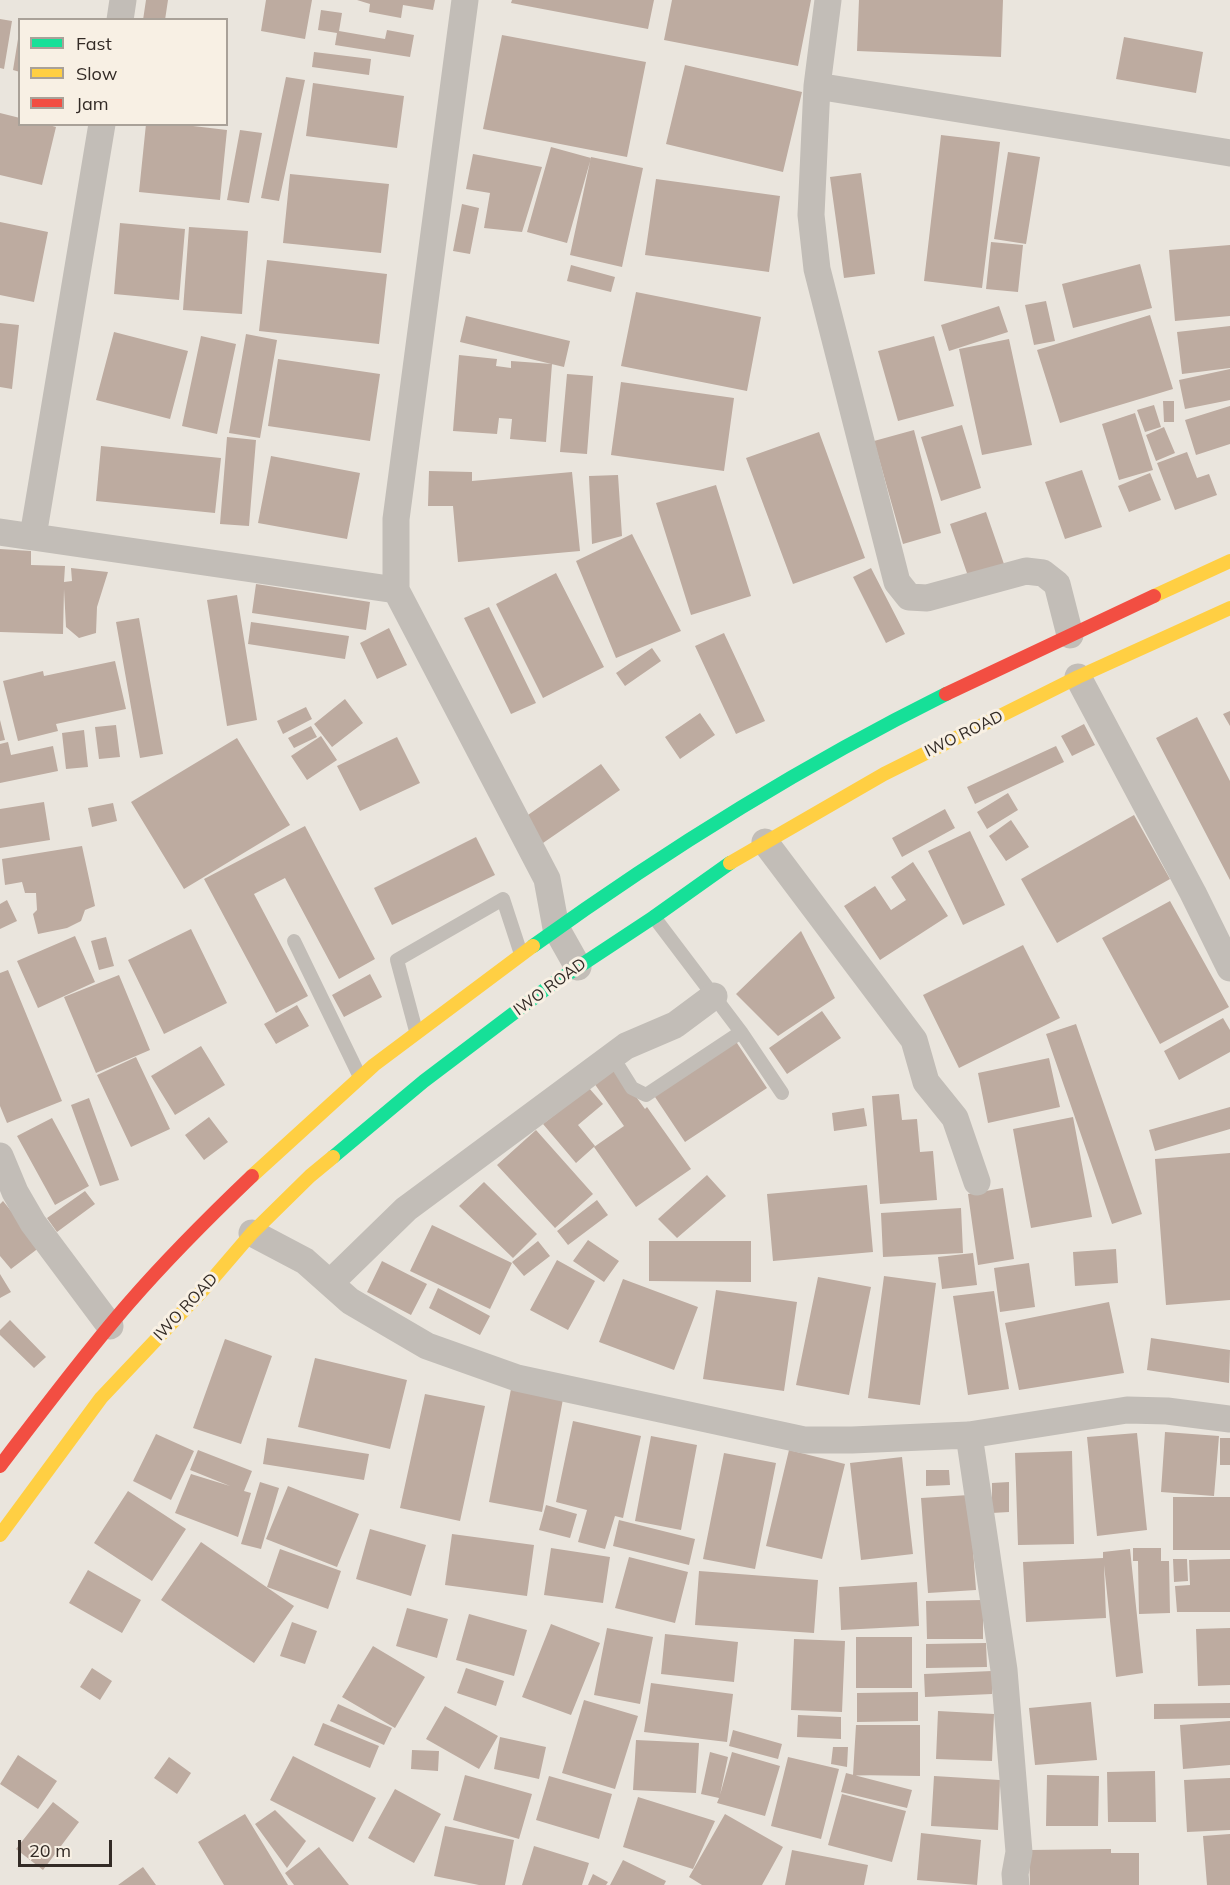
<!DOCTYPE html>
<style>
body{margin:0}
#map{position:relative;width:1230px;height:1885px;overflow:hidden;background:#eae5dd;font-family:Mulish,sans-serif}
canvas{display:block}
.legend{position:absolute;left:18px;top:18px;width:210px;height:108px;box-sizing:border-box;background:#f8f0e4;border:2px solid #a9a198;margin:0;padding:8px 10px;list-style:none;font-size:18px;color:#332b26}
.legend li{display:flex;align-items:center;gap:12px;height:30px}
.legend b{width:30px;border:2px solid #a9a198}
.scale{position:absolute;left:18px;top:1840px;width:94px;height:27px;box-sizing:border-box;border:3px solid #332b26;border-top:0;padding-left:8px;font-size:18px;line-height:21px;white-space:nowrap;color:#332b26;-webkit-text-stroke:4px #f8f0e4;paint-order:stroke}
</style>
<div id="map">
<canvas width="1230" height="1885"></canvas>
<ul class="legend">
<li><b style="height:8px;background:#16e098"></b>Fast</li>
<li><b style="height:8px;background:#ffcf43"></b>Slow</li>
<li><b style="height:8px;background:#f24e42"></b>Jam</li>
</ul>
<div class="scale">20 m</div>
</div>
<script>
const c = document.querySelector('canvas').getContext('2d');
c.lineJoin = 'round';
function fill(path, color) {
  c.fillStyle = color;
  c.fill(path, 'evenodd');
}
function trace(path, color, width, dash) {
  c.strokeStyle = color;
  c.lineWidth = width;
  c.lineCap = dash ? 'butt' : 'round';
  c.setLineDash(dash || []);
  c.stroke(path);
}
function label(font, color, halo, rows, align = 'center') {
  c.font = font + ' Mulish,sans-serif';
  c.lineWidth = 6;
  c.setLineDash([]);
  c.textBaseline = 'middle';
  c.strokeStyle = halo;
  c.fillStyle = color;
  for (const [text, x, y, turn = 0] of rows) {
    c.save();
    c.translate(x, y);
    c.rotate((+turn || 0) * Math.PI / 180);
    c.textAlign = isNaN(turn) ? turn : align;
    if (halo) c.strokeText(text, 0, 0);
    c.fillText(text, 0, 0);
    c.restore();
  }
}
fill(new Path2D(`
 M146,0H168L165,20H143Z
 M266,0H312L305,39L261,31Z
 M357,0H435L433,10L403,5L401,18L369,12L370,4Z
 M512,0H654L648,29L511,3Z
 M672,0H811L798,66L664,40Z
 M859,0H1003L1001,57L857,51Z
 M321,10L342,13L339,31L385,39L387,30L414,35L410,57L335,45L337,33L318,30Z
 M0,19L12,21L4,69L0,68Z
 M502,35L646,62L627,157L483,129Z
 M1124,37L1203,52L1196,93L1116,79Z
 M18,39H20V72L13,70Z
 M314,52L371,59L369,75L312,67Z
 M685,65L802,92L783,172L666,144Z
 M286,77L305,80L279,201L261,198Z
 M313,83L404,96L397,148L306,136Z
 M0,113L20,118V124H45L56,127L42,185L0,175Z
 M146,124H176L227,130L220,200L139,192Z
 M240,130L262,133L249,203L227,200Z
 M941,135L1000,142L982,288L924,281Z
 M551,147L591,158L567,243L527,232Z
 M1008,152L1040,157L1026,244L994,239Z
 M473,154L542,167L522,232L484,228L490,193L466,189Z
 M591,157L643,168L622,267L570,255Z
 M861,173L875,274L844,278L830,177Z
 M290,174L389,184L381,253L283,243Z
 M656,179L780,196L769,272L645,255Z
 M462,204L479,208L470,254L453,251Z
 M0,222L48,232L34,302L0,295Z
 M120,223L185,229L179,300L114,294Z
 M189,227L248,231L242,314L183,310Z
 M991,242L1023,245L1018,292L986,289Z
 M1230,245V316L1175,321L1169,250Z
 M267,260L387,274L379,344L259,331Z
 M1140,264L1152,308L1073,328L1062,284Z
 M571,265L615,277L611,292L567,281Z
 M636,292L761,317L747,391L621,366Z
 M1046,301L1055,341L1034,345L1025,305Z
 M999,306L1008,332L949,351L941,325Z
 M1150,315L1173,389L1060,423L1037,350Z
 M466,316L570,341L564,367L460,342Z
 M0,323L19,325L12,389L0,387Z
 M1230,326V368L1182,374L1177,332Z
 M114,332L188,351L170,419L96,400Z
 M246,334L277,340L260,438L229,433Z
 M201,336L236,344L217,434L182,426Z
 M934,336L954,406L898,421L878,351Z
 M1009,339L1032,445L982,455L959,349Z
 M459,355L497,359L496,366L511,368V361L552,364L546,442L510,439L512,419L499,418L497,434L453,431Z
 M278,359L380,374L370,441L268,426Z
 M1230,369V400L1185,409L1179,380Z
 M567,374L593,376L587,454L560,452Z
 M621,382L734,398L724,471L611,455Z
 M1163,401H1174V422H1164Z
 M1154,405L1161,427L1145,432L1137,410Z
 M1230,406V444L1196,455L1185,420Z
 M1135,413L1153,470L1119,480L1102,424Z
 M962,425L981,488L941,501L921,437Z
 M1164,427L1175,453L1156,461L1146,435Z
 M914,430L941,533L903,544L874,441Z
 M819,432L865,558L793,584L746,458Z
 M227,437L256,440L249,526L220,524Z
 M101,446L221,458L215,513L96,501Z
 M1187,452L1197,478L1209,474L1217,495L1175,510L1157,463Z
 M271,456L360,473L347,539L258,523Z
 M1082,470L1102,527L1065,539L1045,482Z
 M429,471L472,472V481L572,472L580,551L458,562L453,506H428Z
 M1150,473L1161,500L1129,512L1118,486Z
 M618,475L622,536L592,544L589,476Z
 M716,485L751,596L691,615L656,503Z
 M986,512L1005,567L969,579L950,524Z
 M632,534L681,631L616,658L576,561Z
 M0,549L31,551V565L65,566L64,582L72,581L71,568L108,572L97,607L96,633L79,638L66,627L64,589L63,634L0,632Z
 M871,568L905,634L886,643L853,577Z
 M556,573L604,667L543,698L496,604Z
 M256,584L370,602L366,630L252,613Z
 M237,595L257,720L227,726L207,600Z
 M489,607L536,703L511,714L464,618Z
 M139,618L163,754L140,758L116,622Z
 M251,622L349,636L345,659L248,644Z
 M389,628L407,665L377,679L360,643Z
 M724,633L765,721L736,734L695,646Z
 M652,648L661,661L625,686L616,673Z
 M115,661L126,709L56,724L58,731L18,741L3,681L43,671L44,676Z
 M345,699L363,723L332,747L314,724Z
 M306,707L312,719L283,734L277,721Z
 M1230,711V726L1223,714Z
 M700,713L715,735L680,759L665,737Z
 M1197,717L1230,781V880L1156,738Z
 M0,720L5,740L0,741Z
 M1084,724L1095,745L1072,756L1061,736Z
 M116,725L120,757L99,759L95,727Z
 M311,726L317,737L294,748L288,738Z
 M84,730L88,767L66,769L62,733Z
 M321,736L337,760L307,780L291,756Z
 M397,737L420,783L360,811L337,766Z
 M237,738L290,825L184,889L131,802Z
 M8,742L11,755L53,746L58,771L0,783V744Z
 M1056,746L1064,762L975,804L967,787Z
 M601,764L620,790L543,843L525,817Z
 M1008,793L1018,810L987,829L977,812Z
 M44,802L50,840L0,848V809Z
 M113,803L117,821L92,827L88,808Z
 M945,809L955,828L902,857L892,838Z
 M1134,815L1170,879L1057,943L1021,879Z
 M1011,820L1029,847L1006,861L989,836Z
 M305,826L375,959L339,979L285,878L254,894L308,996L276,1013L204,879Z
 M970,831L1005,905L963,925L928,851Z
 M476,837L495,875L392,925L374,888Z
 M82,846L95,906L85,910L81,921L67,928L38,934L33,914L37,910L36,893H25L22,882L5,885L2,859Z
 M913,862L948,916L880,960L844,906L875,886L891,910L906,900L891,877Z
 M7,900L17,921L0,929V904Z
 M1170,901L1229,1007L1160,1044L1102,938Z
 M191,929L227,1003L164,1034L128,960Z
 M801,931L835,998L778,1036L736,994Z
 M75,936L95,982L38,1008L17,961Z
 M106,937L114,966L99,970L91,941Z
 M1023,945L1060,1018L959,1068L923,995Z
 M8,970L62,1101L7,1123L0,1106V973Z
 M370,974L382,997L344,1017L332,995Z
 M119,975L150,1050L96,1073L64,997Z
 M297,1005L309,1026L276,1044L264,1024Z
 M822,1011L841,1038L787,1074L769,1048Z
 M1223,1018L1230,1030V1052L1179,1080L1164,1051Z
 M1076,1024L1142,1214L1112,1224L1046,1034Z
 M735,1040L767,1088L685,1142L653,1094Z
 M201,1046L225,1085L175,1115L151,1076Z
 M136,1057L170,1129L131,1147L97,1075Z
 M1049,1058L1060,1107L988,1123L978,1073Z
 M615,1068L645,1109L647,1107L691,1169L636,1207L594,1147L624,1126L594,1083Z
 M589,1088L603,1104L578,1125L595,1146L576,1163L543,1124Z
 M899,1094L902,1120L917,1119L920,1152L933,1151L937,1200L880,1204L872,1096Z
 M89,1098L119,1180L100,1186L71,1105Z
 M1230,1107V1129L1155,1151L1149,1130Z
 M864,1108L867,1126L834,1131L832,1113Z
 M209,1117L228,1142L204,1160L185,1135Z
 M1073,1117L1092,1217L1031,1228L1013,1129Z
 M52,1118L89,1186L55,1205L17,1136Z
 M536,1130L593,1194L555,1228L497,1165Z
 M1230,1153V1300L1166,1305L1155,1159Z
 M707,1175L726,1196L677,1238L658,1219Z
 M484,1182L537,1234L513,1258L459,1206Z
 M867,1185L873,1252L773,1261L767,1194Z
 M1003,1188L1014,1259L978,1265L968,1194Z
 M85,1191L95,1204L57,1232L47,1218Z
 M597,1200L608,1215L568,1245L557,1231Z
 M3,1201L40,1247L11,1269L0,1256V1204Z
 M961,1208L963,1253L883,1257L881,1213Z
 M432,1225L512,1263L490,1309L410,1271Z
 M588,1240L619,1261L604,1282L573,1261Z
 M538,1241L550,1256L524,1276L512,1262Z
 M649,1241H751V1282L649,1281Z
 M1116,1249L1118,1283L1075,1286L1073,1252Z
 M973,1253L977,1285L942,1289L938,1257Z
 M557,1260L595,1281L568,1330L530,1310Z
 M382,1261L427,1284L411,1315L367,1292Z
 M1029,1263L1035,1307L1000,1312L994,1268Z
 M0,1274L11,1292L0,1298Z
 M884,1276L936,1283L920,1405L868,1398Z
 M818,1277L871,1287L849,1395L796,1385Z
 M623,1279L698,1307L674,1370L599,1342Z
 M438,1288L490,1316L480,1335L429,1308Z
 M716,1290L797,1302L784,1391L703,1379Z
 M994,1291L1009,1389L968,1395L953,1296Z
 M1109,1302L1124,1373L1019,1390L1005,1323Z
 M10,1320L46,1357L34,1368L0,1335V1330Z
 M1151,1338L1230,1350L1229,1383L1147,1370Z
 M225,1339L272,1356L241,1444L193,1428Z
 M315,1358L407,1380L390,1449L298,1427Z
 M511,1389L563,1399L542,1512L489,1502Z
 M425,1394L485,1406L460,1521L400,1508Z
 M573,1421L641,1436L623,1518L615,1516L605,1549L578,1542L587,1510L556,1502Z
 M1165,1432L1219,1436L1214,1496L1161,1492Z
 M1137,1433L1147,1530L1097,1536L1087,1437Z
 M156,1434L194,1451L171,1500L133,1481Z
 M651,1436L697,1445L681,1530L635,1521Z
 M267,1438L369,1454L364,1480L263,1464Z
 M1220,1438H1230V1465H1220Z
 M198,1450L252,1471L244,1491L251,1493L238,1537L175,1513L191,1474L230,1486L190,1470Z
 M789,1450L845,1464L822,1559L766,1546Z
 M1072,1451L1074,1544L1018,1545L1015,1453Z
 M724,1453L776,1463L755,1569L703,1559Z
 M902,1457L913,1554L861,1560L850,1463Z
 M926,1470H949L950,1485L926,1486Z
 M260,1482L279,1488L261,1549L241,1544Z
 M1009,1482V1512L992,1513V1483Z
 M288,1486L359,1514L337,1567L266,1539Z
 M128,1491L186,1529L152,1581L94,1543Z
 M969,1495L976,1590L928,1593L921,1498Z
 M1173,1497H1230V1550H1173Z
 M546,1505L577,1514L570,1538L539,1530Z
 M619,1520L695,1539L689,1565L613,1546Z
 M370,1529L426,1545L411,1596L356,1579Z
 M452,1534L534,1545L527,1596L445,1585Z
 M201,1542L294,1606L254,1663L161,1600Z
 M551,1548L610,1557L603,1603L544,1595Z
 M1133,1548H1161V1561H1169L1170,1613L1139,1614L1138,1561H1133Z
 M280,1549L341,1571L328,1609L267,1587Z
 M1130,1549L1143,1673L1116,1677L1104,1565L1106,1618L1026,1622L1023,1562L1103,1558V1552Z
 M629,1557L688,1572L675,1623L615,1608Z
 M1173,1559H1187L1188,1581L1174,1582Z
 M1230,1559V1612H1177L1175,1586L1190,1585L1189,1560Z
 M88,1570L141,1600L122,1633L69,1603Z
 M699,1571L818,1580L814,1633L695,1625Z
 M917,1582L919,1626L841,1630L839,1587Z
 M983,1600V1639H927L926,1601Z
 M407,1608L448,1619L437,1658L396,1646Z
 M469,1614L527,1630L514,1676L456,1660Z
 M292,1622L317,1631L305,1664L280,1656Z
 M551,1624L600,1643L571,1715L522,1697Z
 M607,1628L653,1637L640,1704L594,1695Z
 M1230,1628V1685L1198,1686L1196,1629Z
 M665,1634L738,1642L734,1682L661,1674Z
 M856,1637H912V1688H856Z
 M794,1639L845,1641L842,1712L791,1710Z
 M986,1643L987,1667L926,1668V1644Z
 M373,1646L425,1677L395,1728L342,1697Z
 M92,1668L112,1681L100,1700L80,1687Z
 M466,1668L504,1681L496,1706L457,1693Z
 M992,1671V1694L925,1697L924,1674Z
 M651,1683L733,1694L727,1742L644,1732Z
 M918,1692V1721L857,1722V1693Z
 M584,1700L638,1716L615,1789L562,1773Z
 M1091,1702L1097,1760L1035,1765L1029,1708Z
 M1230,1703V1718L1154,1719V1704Z
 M338,1704L392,1728L384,1745L330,1721Z
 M445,1706L498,1736L479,1769L426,1739Z
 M938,1711L994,1714L992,1761L936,1759Z
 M798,1715L841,1717V1739L797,1737Z
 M1230,1721V1765L1183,1769L1180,1725Z
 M323,1723L379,1746L370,1768L314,1745Z
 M856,1725H920V1776L853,1775Z
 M733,1730L782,1744L778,1759L729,1746Z
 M500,1737L546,1747L539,1779L494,1769Z
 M636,1740L699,1743L696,1793L633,1790Z
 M833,1747H848L847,1767L831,1764Z
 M412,1750L439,1751L438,1771L411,1769Z
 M710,1752L728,1757L720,1795L732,1752L780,1766L765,1816L717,1803L719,1798L701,1794Z
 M18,1755L57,1781L38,1809L0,1784Z
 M293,1756L376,1798L353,1842L270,1800Z
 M169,1757L191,1773L177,1794L154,1778Z
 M788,1757L839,1769L821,1839L771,1826Z
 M1155,1771L1156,1822H1108L1107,1772Z
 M846,1773L912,1790L907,1808L841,1792Z
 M465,1775L532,1794L519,1839L453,1820Z
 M1047,1775L1099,1776L1098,1826H1046Z
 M549,1776L612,1794L599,1839L536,1820Z
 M934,1776L1000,1780L998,1830L931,1826Z
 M1230,1778V1830L1187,1832L1184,1780Z
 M395,1789L441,1814L414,1863L368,1838Z
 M842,1794L906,1811L892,1862L828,1845Z
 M638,1797L715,1821L693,1869L623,1847Z
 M53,1802L79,1822L43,1870L16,1849Z
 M275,1810L306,1841L287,1868L255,1824Z
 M245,1814L282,1875L288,1885H224L198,1842Z
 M725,1814L783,1847L762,1885H702L689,1877Z
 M445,1826L514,1840L505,1885H479L434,1876Z
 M921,1833L981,1840L977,1885L917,1880Z
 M1230,1834V1885H1207L1203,1836Z
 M534,1846L589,1863L582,1885H522Z
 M319,1847L349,1885H294L285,1873Z
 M1111,1849V1853H1139V1885H1030L1029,1850Z
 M792,1850L868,1865L864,1885H785Z
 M623,1860L666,1881L664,1885H610Z
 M143,1867L156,1885H118Z
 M593,1874L608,1882L606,1885H588Z`), '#bdaba0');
trace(new Path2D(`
 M654,917L741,1032L782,1093
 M294,941L360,1077
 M416,1031L397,960L503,899L521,954
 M612,1056L632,1088L646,1095L741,1032`), '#c2bdb7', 14);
trace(new Path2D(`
 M465,0L396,519V590L547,879L556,928L578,967
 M828,0L817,86L811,215L817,269L897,582L909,597L927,598L1026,571L1043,573L1057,584L1070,635
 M120,20L123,0
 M817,86L1230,153
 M0,532L396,590
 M33,536L102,124
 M1078,677L1193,893L1230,968
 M765,842L914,1040L926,1082L955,1118L977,1182
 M0,1156L15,1192L33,1223L110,1326
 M252,1233L305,1261L350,1301L427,1346L517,1378L804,1440H852L969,1435L1127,1410L1167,1411L1230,1419
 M330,1283L406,1209L626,1046L675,1025L714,996
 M969,1435L1004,1670L1019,1852L1015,1874L1016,1885`), '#c2bdb7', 27);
trace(new Path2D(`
 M533,946C665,851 801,766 946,694
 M333,1157L424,1081L551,985L654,917L730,863`), '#16e098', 14);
trace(new Path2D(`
 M1154,596L1230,561
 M730,863L884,774L1078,677L1230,608
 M252,1176L374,1065L533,946
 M0,1535L101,1398L203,1290L252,1233L310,1176L333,1157`), '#ffcf43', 14);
trace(new Path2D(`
 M946,694L1154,596
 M0,1466C42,1411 83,1356 128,1304C167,1259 209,1217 252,1176`), '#f24e42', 14);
label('16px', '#332b26', '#f8f0e4', [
 ["IWO ROAD",964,734,-26],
 ["IWO ROAD",550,987,-36],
 ["IWO ROAD",186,1307,-47]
]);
</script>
